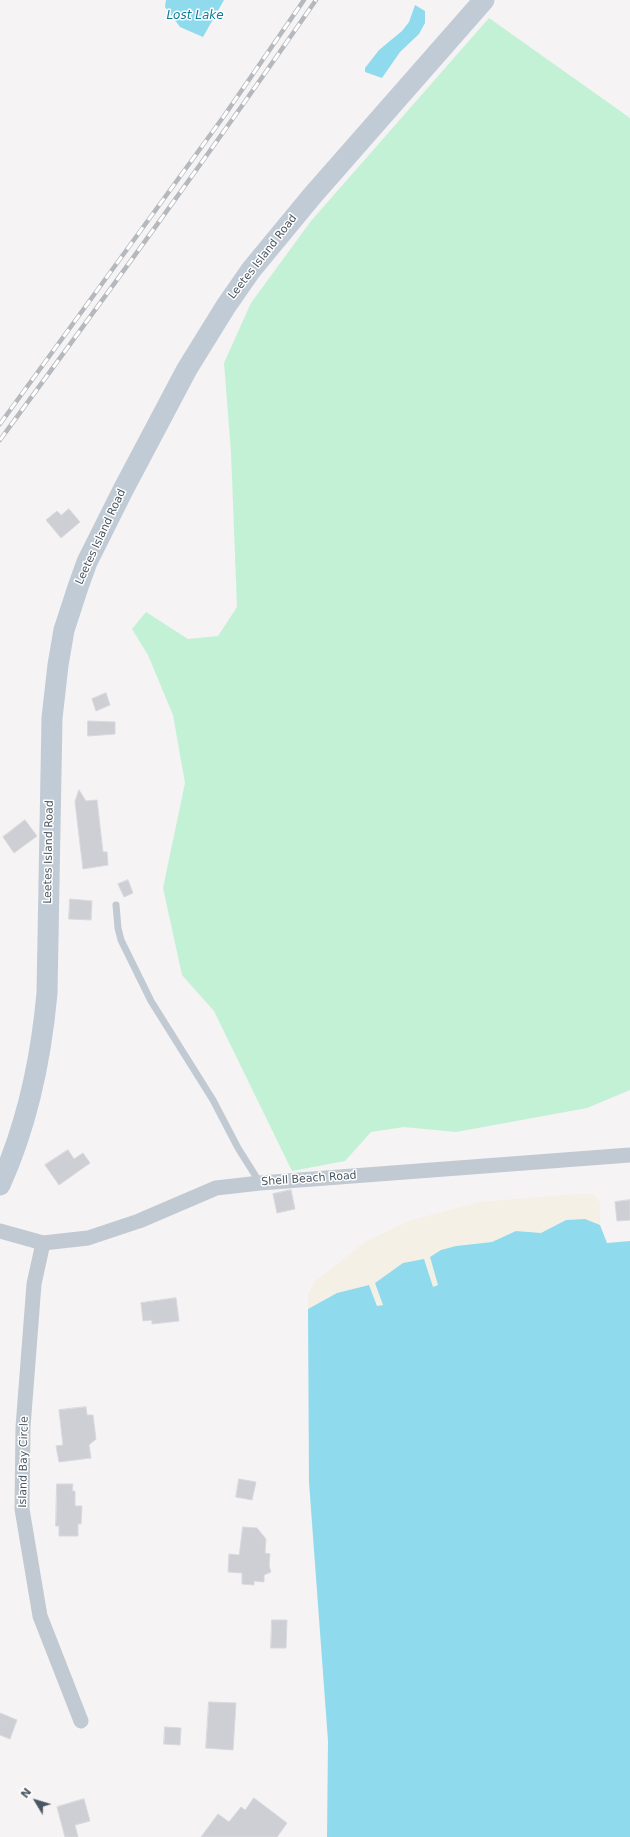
<!DOCTYPE html>
<style>
body{margin:0}
#map{position:relative;width:630px;height:1837px;overflow:hidden;background:#f5f3f3;font-family:"DejaVu Sans",sans-serif}
canvas{display:block}
.north{position:absolute;left:16px;top:1781px;width:40px;height:40px;-webkit-text-stroke:3px #fff;paint-order:stroke;rotate:308deg;font-size:11px;font-weight:700;line-height:16px;text-align:center;color:#4a5661}
.north::after{content:'';display:block;margin:auto;width:14px;height:18px;background:#4a5661;clip-path:polygon(50% 0,100% 100%,50% 72%,0 100%)}
</style>
<div id="map">
<canvas width="630" height="1837"></canvas>
<div class="north">N</div>
</div>
<script>
const c = document.querySelector('canvas').getContext('2d');
c.lineJoin = 'round';
function fill(path, color) {
  c.fillStyle = color;
  c.fill(path, 'evenodd');
}
function trace(path, color, width, dash) {
  c.strokeStyle = color;
  c.lineWidth = width;
  c.lineCap = dash ? 'butt' : 'round';
  c.setLineDash(dash || []);
  c.stroke(path);
}
function label(font, color, halo, rows, align = 'center') {
  c.font = font + ' "DejaVu Sans",sans-serif';
  c.lineWidth = 3;
  c.setLineDash([]);
  c.textBaseline = 'middle';
  c.strokeStyle = halo;
  c.fillStyle = color;
  for (const [text, x, y, turn = 0] of rows) {
    c.save();
    c.translate(x, y);
    c.rotate((+turn || 0) * Math.PI / 180);
    c.textAlign = isNaN(turn) ? turn : align;
    if (halo) c.strokeText(text, 0, 0);
    c.fillText(text, 0, 0);
    c.restore();
  }
}
fill(new Path2D(`
 M489,18L630,118V1090L587,1108L456,1132L404,1127L371,1132L345,1161L292,1171L214,1011L182,975L163,888L185,783L173,715L148,655L132,629L146,612L188,639L218,636L237,607L231,452L224,363L251,303L311,221Z`), '#c3f1d5');
fill(new Path2D(`
 M575,1194H592L597,1197L600,1203V1225L585,1219L566,1220L541,1233L516,1231L492,1242L456,1246L438,1286L432,1287L424,1260L383,1305L377,1307L369,1285L337,1293L308,1309V1294L314,1282L365,1242L409,1221L479,1202Z`), '#f5f0e5');
fill(new Path2D(`
 M166,0H224L203,37L180,27L165,7Z
 M415,5L425,11V23L419,34L400,52L382,78L365,72V68L379,50L402,31L409,22Z
 M585,1219L600,1225L607,1243L630,1241V1837H327L328,1741L309,1482L308,1309L337,1293L369,1285L377,1306L383,1305L375,1283L403,1263L424,1259L433,1287L438,1285L430,1257L441,1250L456,1246L492,1242L516,1231L541,1233L566,1220Z`), '#90daee');
const building = new Path2D(`
 M69,509L80,522L61,538L46,520L57,511L61,515Z
 M106,693L110,705L96,711L92,699Z
 M88,721L115,722V734L88,736Z
 M79,790L86,801L97,800L103,852H107L108,865L83,869L75,802Z
 M25,820L37,836L14,853L3,837Z
 M128,880L133,893L124,897L118,884Z
 M70,899L92,901L91,920L69,919Z
 M68,1150L74,1159L83,1153L90,1163L59,1185L45,1165Z
 M291,1190L295,1209L277,1213L273,1194Z
 M630,1200V1220L617,1221L615,1202Z
 M176,1298L179,1321L152,1324V1320L143,1321L141,1303Z
 M86,1407L87,1415H93L96,1439L89,1445L91,1458L59,1462L56,1446L63,1445L59,1410Z
 M239,1479L256,1482L252,1500L236,1497Z
 M57,1484H73L72,1491H75V1506H82L81,1524H78V1536H59V1526H56Z
 M243,1527L257,1528L266,1539L265,1553L270,1554L269,1566L271,1572L264,1575V1582L254,1581V1585L242,1584V1573L228,1572L229,1554L239,1555Z
 M272,1620H287L286,1648H271Z
 M209,1702L236,1703L233,1750L206,1748Z
 M0,1713L17,1720L10,1739L0,1735Z
 M165,1727L181,1728L180,1745L164,1744Z
 M254,1798L287,1823L277,1837H201L218,1814L229,1822L241,1807L245,1810Z
 M84,1799L90,1821L75,1825L78,1837H65L57,1807Z`);
fill(building, '#cdcfd5');
trace(building, '#d7d9de', 1);
trace(new Path2D(`
 M116,905L118,928L121,940L151,1001L213,1100L238,1148L260,1183`), '#c1cad2', 7);
trace(new Path2D(`
 M0,1231L43,1243L88,1238L139,1221L216,1188L260,1183L630,1155
 M43,1243L34,1284L23,1427L22,1509L40,1616L81,1721`), '#c1cad2', 15);
trace(new Path2D(`
 M0,1185C28,1123 41,1060 47,993L52,718L58,665L64,630L78,587L87,562L123,490L187,369L226,306L251,270L312,196L484,0`), '#c1cbd6', 21);
const rail = new Path2D(`
 M0,424L224,116L304,0
 M0,440C107,294 213,149 316,0`);
trace(rail, '#b5b8bd', 4.5);
trace(rail, '#fff', 3, [9]);
label('11px', '#4a5661', '#fff', [
 ["Leetes Island Road",263,257,-52],
 ["Leetes Island Road",101,537,-65],
 ["Leetes Island Road",49,852,-89],
 ["Shell Beach Road",309,1179,-4],
 ["Island Bay Circle",24,1462,-89]
]);
label('italic 12px', '#0c7c9b', '#fff', [
 ["Lost Lake",195,16]
]);
</script>
